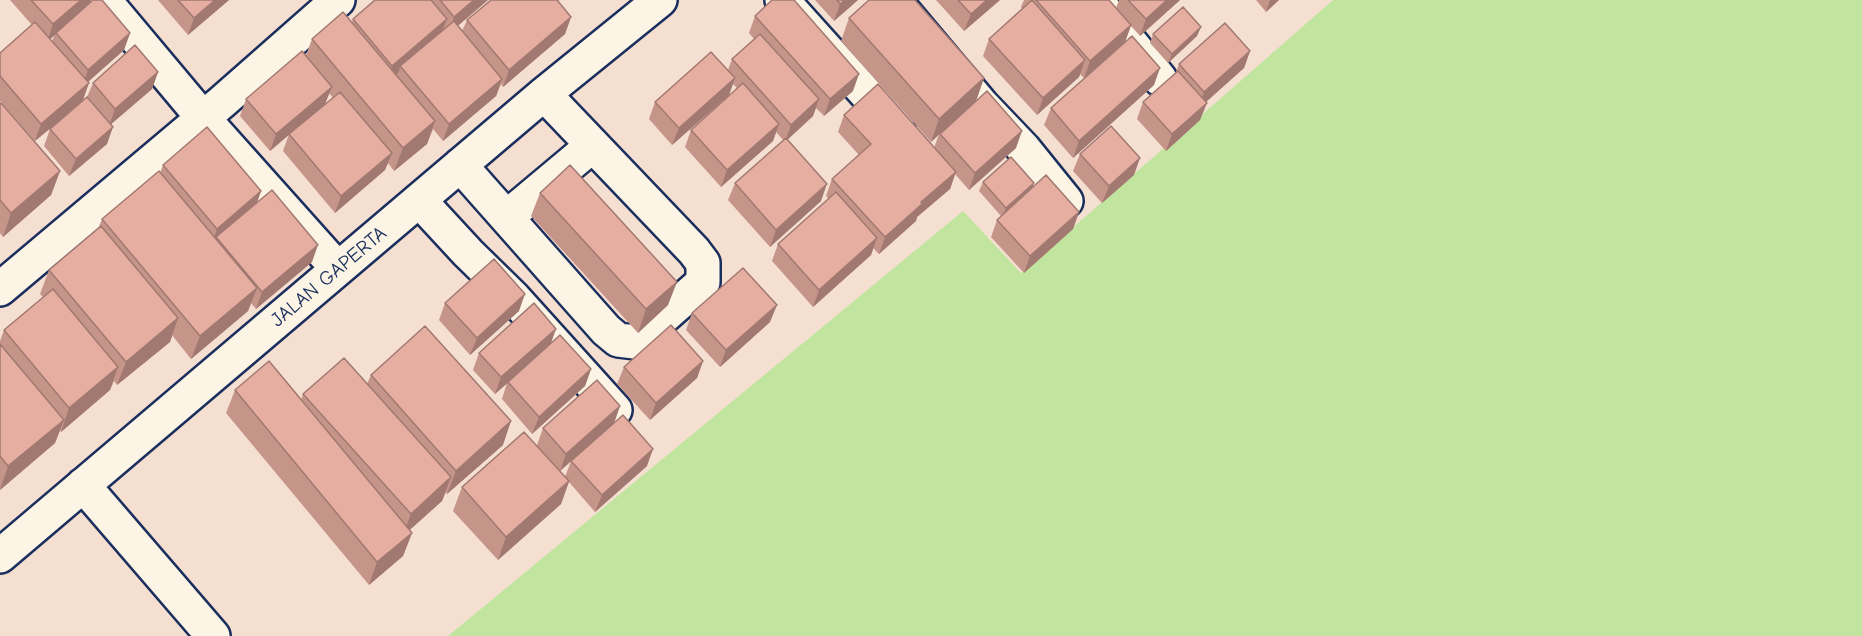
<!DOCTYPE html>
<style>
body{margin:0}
canvas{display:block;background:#f5dfd1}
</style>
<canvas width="1862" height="636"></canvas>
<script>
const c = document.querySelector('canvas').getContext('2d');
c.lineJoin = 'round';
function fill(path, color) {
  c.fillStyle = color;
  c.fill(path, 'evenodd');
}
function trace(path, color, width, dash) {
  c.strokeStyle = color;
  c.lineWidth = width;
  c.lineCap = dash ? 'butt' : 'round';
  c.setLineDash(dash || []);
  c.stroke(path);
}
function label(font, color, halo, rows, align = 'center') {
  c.font = font + ' "Comic Neue",sans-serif';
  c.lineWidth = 4.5;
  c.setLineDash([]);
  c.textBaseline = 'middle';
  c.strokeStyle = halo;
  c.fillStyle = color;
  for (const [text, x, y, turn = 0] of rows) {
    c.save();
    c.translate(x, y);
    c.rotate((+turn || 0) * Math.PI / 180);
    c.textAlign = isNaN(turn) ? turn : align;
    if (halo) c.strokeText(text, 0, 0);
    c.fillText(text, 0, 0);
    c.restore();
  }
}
fill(new Path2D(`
 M1333,0H1862V636H448L963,211L1021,273Z`), '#c1e59f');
const minor = new Path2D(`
 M104,0L203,118L338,269
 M782,0L898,129
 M894,0L982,105L1024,149L1066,201
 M1096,0L1160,79
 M460,165L606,330L618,340L635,342L703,282V263L694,251L544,94
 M419,200L468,253L513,297L615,410
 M507,217L593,145
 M0,289L222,102L338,0
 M83,485L213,636
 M0,556L544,94L660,0`);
trace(minor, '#1b2f5e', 38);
trace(minor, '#fcf5e5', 33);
fill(new Path2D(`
 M10,0H91L90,2L130,33L124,50L88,82L83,100L87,97L93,83L158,72L152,89L111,124L107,144L69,176L44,146L50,129L35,141L0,101V53L32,25ZM55,34L52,41L50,39Z
 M158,0H229L188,35Z
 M375,0H488L458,26L462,31L467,20L491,0H560L558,1L571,17L565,34L503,87L501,84L496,96L443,141L433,129L427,144L394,171L388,163L385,170L335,213L283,151L289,134L333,98L329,93L325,104L270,151L240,116L246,99L306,55L312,39L352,22L353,19Z
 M815,0H858L834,21Z
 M936,0H1000L964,31Z
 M1024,0H1109L1116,8L1119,0H1180L1140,36L1131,26L1125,42L1154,85L1073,158L1044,125L1051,108L1084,78L1080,74L1079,77L1037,115L983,56L989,39L1022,9L1021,7Z
 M1256,0H1279L1266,12Z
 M755,16L853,91L824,116L816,108L813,116L787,140L821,201L770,247L728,200L735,183L783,140L776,132L773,141L721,187L685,147L691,130L737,88L733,84L729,95L672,145L649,119L655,102L728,70L732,59L754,39L749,33Z
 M849,18L984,78L976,101L1016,148L969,190L955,174L950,189L917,217L916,221L879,254L873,248L871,255L813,307L772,261L778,244L829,199L826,196L832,179L859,155L838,132L844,115L934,148L939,134L931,142L841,41Z
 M1153,34L1197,36L1168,63L1150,43Z
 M1250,51L1244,68L1206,102L1200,120L1166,151L1137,119L1143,102L1176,72L1179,64Z
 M0,104L60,171L51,195L3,237L0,233Z
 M1080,154L1134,175L1102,203L1073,171Z
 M163,165L261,191L257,203L312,262L256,309L251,303L248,311L191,359L172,335L170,342L117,385L114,381L110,390L61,432L60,430L55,443L0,490V341L4,330L43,297L40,294L49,270L98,229L102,219L160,173Z
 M983,182L1034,183L1032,188L1079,212L1073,229L1024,273L991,237L997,220L1001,216L979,191Z
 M540,193L668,305L638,333L531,216Z
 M445,303L519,311L470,355L439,320Z
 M692,313L770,322L720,367L686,330Z
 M550,344L591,369L585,386L532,434L502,399L507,383L495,394L473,370L479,353Z
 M703,361L697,378L650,420L617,384L624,367Z
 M371,375L503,445L447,494L446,492L442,501L409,530L412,533L403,556L369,585L226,413L235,390L301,400L303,394L367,384Z
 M620,406L614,423L560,471L565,477L571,461L647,466L595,512L569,482L561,504L498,560L453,511L462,487L537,445L543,428Z`), '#c6958a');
fill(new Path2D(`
 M81,0H91L90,4L47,42L53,24Z
 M215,0H229L188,35L194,18Z
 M474,0H488L448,34L454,17Z
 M845,0H858L834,21L840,4Z
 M987,0H1000L964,31L971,14Z
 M1167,0H1180L1140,36L1146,19Z
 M1270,0H1279L1266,12Z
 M571,17L565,34L503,87L509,70Z
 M447,19L440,36L400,66L399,72L386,83L392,66Z
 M1131,25L1125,42L1084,78L1090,61Z
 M1201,27L1197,36L1168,63L1172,54Z
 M130,33L124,50L82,87L88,70Z
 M1250,51L1244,68L1198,109L1204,92Z
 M1085,60L1079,77L1037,115L1043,98Z
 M1160,68L1154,85L1073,158L1079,141Z
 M158,72L152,89L109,126L115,109Z
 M859,74L853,91L824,116L830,99Z
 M735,78L729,95L672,145L679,128Z
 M984,78L976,101L931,142L939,119Z
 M502,79L496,96L443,141L449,124Z
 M89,83L83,100L35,141L41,124Z
 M332,87L325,104L270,151L276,134Z
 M819,99L813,116L785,142L791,125Z
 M1207,103L1200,120L1166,151L1172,134Z
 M435,121L427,144L394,171L403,148Z
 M779,124L773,141L721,187L727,170Z
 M113,127L107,144L69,176L76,159Z
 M1022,131L1016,148L969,190L975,173Z
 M392,153L385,170L335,213L341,196Z
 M1140,158L1134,175L1102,203L1109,186Z
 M60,171L51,195L3,237L11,213Z
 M956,172L950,189L917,217L916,221L879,254L885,237L921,202Z
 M1034,183L1031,192L1002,217L1006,208Z
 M827,184L821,201L770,247L776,230Z
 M261,191L255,208L216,237L214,243L211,246L217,229Z
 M1079,212L1073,229L1024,273L1030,256Z
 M877,238L871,255L813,307L819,290Z
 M318,245L312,262L256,309L262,292Z
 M677,282L668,305L638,333L646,309Z
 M257,288L248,311L191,359L200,336Z
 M525,294L519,311L470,355L477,338Z
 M777,305L770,322L720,367L726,350Z
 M178,318L170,342L117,385L126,362Z
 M556,329L550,346L495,394L501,377Z
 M703,361L697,378L650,420L656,403Z
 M118,367L110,390L61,432L69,408Z
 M591,369L585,386L532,434L539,417Z
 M620,406L614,423L560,471L566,454Z
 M64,420L55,443L0,490L8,466Z
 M511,421L503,445L447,494L456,471Z
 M653,449L647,466L595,512L602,495Z
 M451,477L442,501L402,537L411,514Z
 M569,481L561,504L498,560L506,537Z
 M412,533L403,556L369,585L377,562Z`), '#a17971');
const building = new Path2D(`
 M31,0H81L53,24Z
 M93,0H102L130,33L88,70L56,33Z
 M178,0H215L194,18Z
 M375,0H431L447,19L392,66L353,19Z
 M440,0H474L454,17Z
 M491,0H557L571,17L509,70L467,20Z
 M772,0H794L859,74L830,99L755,16Z
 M837,0H845L840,4Z
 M869,0H915L984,78L939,119L849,18Z
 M958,0H987L971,14Z
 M1032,0L1085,60L1043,98L989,39Z
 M1036,0H1109L1131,25L1090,61Z
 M1128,0H1167L1146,19Z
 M1183,7L1201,27L1172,54L1153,34Z
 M343,12L435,121L403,148L312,39Z
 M454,21L502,79L449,124L400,66Z
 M35,22L89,83L41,124L0,76V53Z
 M1225,23L1250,51L1204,92L1179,64Z
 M760,34L819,99L791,125L732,59Z
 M1132,36L1160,68L1079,141L1051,108Z
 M135,45L158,72L115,109L93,83Z
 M302,51L332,87L276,134L246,99Z
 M711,52L735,78L679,128L655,102Z
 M1178,71L1207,103L1172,134L1143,102Z
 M743,83L779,124L727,170L691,130Z
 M878,84L956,172L921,202L922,204L885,237L832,179L871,144L844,115Z
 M987,91L1022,131L975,173L940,134Z
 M340,92L392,153L341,196L289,134Z
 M87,97L113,127L76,159L50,129Z
 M1,103L60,171L11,213L0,200V104Z
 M1111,126L1140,158L1109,186L1080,154Z
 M207,127L261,191L217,229L163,165Z
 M786,138L827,184L776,230L735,183Z
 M1011,157L1034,183L1006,208L983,182Z
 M570,165L677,282L646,309L540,193Z
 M159,171L257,288L200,336L102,219Z
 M1046,175L1079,212L1030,256L997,220Z
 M272,190L318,245L262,292L216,237Z
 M836,192L877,238L819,290L778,244Z
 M101,226L178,318L126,362L49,270Z
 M494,259L525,294L477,338L445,303Z
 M743,268L777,305L726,350L692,313Z
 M53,289L118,367L69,408L4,330Z
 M534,303L556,329L501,377L479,353Z
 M671,325L703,361L656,403L624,367Z
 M425,326L511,421L456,471L371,375Z
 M560,335L591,369L539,417L508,382Z
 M0,344L64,420L8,466L0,456Z
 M344,358L451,477L411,514L303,394Z
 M269,361L412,533L377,562L235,390Z
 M597,380L620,406L566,454L543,428Z
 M623,415L653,449L602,495L571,461Z
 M524,432L569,481L506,537L462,487Z`);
fill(building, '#e6ada1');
trace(building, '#a17971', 1.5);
label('20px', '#1b2f5e', '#fcf5e5', [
 ["JALAN GAPERTA",329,277,-40]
]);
</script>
